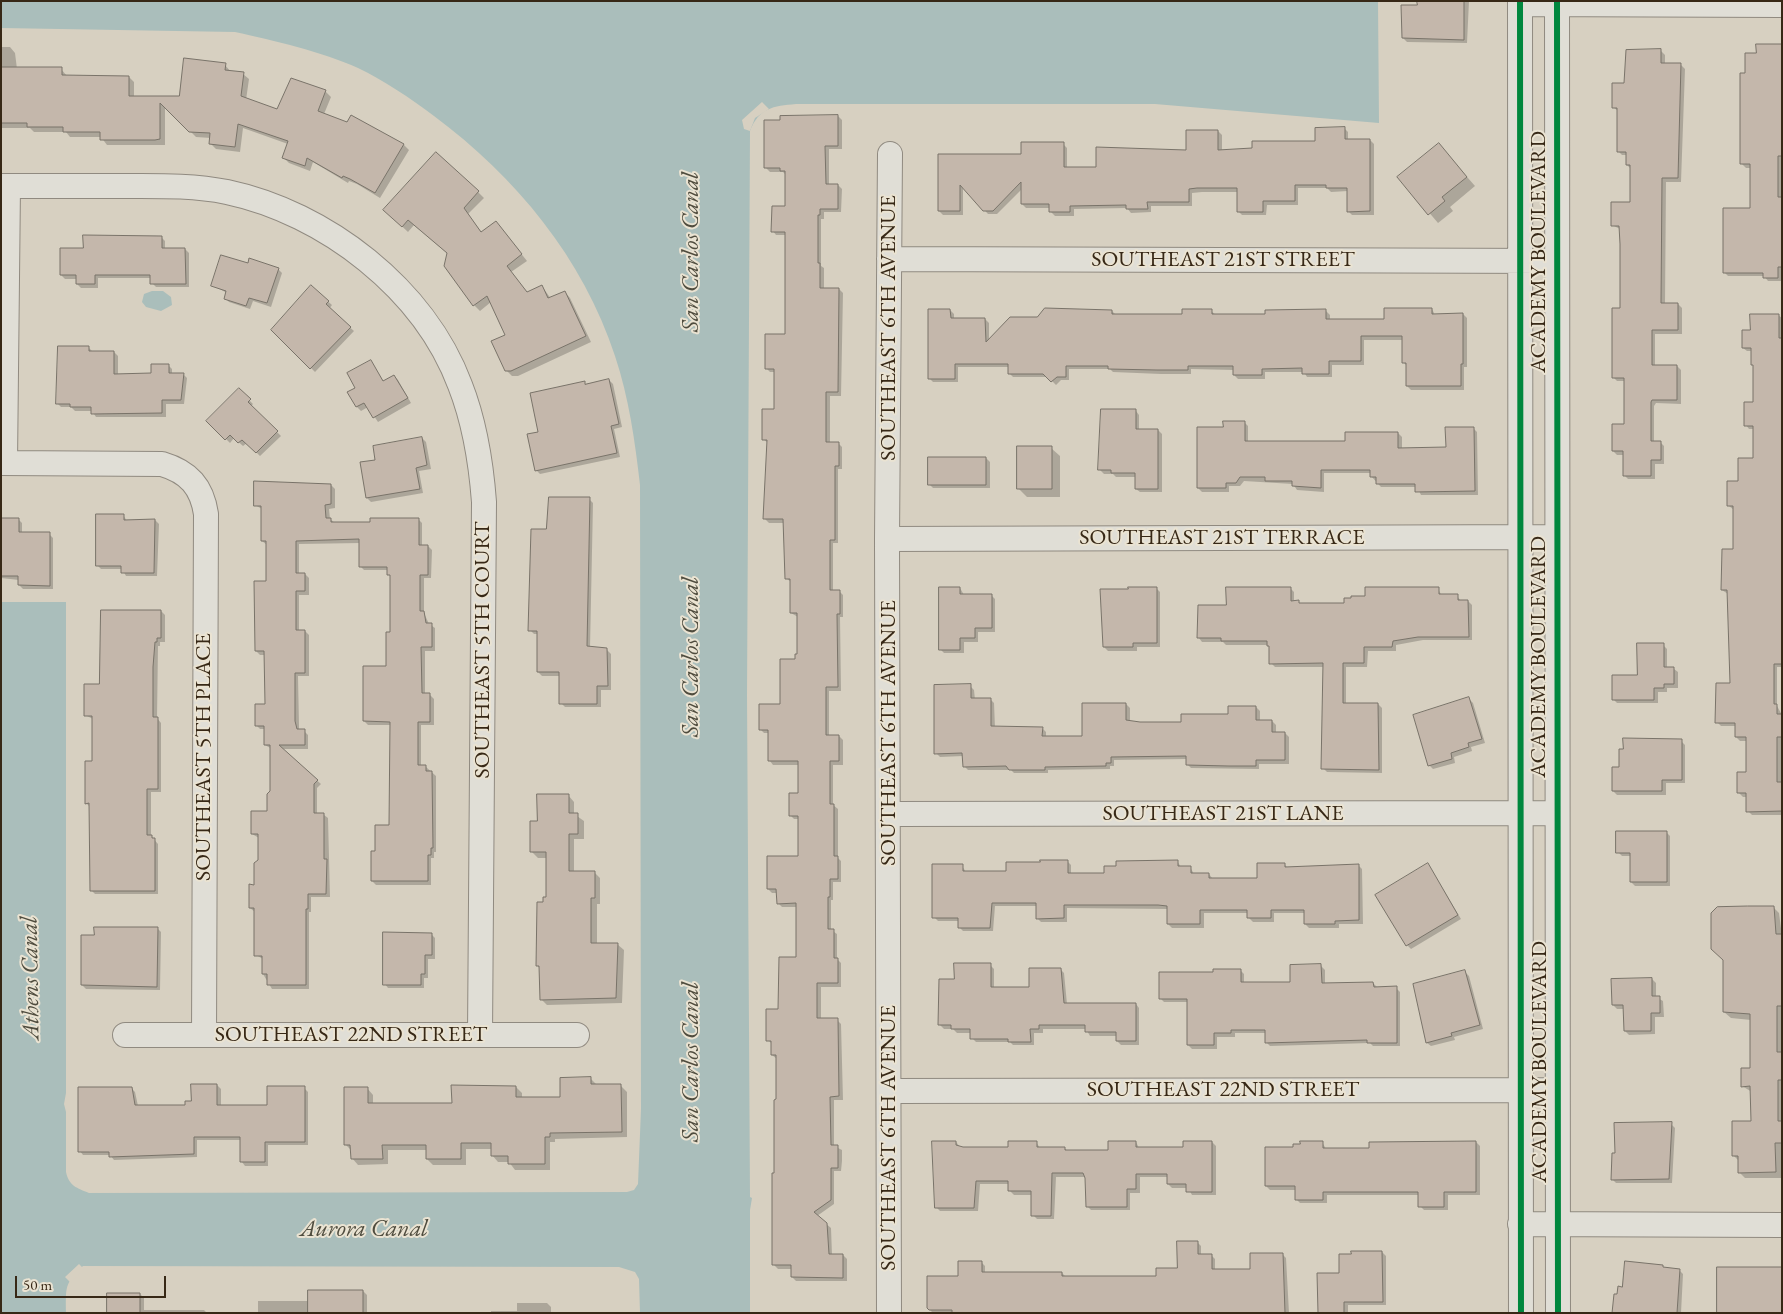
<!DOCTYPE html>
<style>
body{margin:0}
#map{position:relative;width:1783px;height:1314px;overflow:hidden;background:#d7d0c1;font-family:"EB Garamond",serif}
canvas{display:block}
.frame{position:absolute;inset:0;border:2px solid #372816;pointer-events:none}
.scale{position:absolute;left:15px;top:1276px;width:151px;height:22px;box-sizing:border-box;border:2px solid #372816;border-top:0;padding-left:6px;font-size:15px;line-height:18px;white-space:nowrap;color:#372816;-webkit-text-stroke:4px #eae3d2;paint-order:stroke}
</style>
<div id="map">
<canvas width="1783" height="1314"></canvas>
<div class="frame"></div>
<div class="scale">50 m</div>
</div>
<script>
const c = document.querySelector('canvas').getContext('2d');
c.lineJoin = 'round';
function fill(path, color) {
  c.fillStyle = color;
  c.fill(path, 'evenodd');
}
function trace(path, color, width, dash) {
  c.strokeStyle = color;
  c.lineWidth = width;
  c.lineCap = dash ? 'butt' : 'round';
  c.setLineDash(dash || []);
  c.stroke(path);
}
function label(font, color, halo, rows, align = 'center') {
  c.font = font + ' "EB Garamond",serif';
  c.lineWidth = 4;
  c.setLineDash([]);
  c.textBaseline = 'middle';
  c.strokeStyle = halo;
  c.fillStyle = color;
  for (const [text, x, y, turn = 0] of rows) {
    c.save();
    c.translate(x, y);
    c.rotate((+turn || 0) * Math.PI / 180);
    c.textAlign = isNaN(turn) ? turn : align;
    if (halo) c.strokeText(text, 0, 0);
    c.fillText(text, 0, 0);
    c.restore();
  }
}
fill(new Path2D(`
 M1,1H1378L1379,123L1155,104H796C773,106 759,108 750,131L747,695L750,1197L752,1198L750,1210V1313H640L639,1279L635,1272L619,1267L83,1266C64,1284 66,1287 66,1313H1V602H66V1093L64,1104L66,1112V1172C69,1186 77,1188 89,1193L627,1192L634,1190L638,1184L641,1109L640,485C635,441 629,398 615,356C583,258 516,177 434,116C410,98 385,81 358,68C323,52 272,40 235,32L1,28Z
 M152,291H163L171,297L172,305L161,311L146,307L142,302L144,294Z`), '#aabebb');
fill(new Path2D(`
 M762,102L769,109L755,118L750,131L744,129L742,120Z
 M79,1264L84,1269L71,1283L65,1277Z`), '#d7d0c1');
fill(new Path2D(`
 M1418,1H1469L1467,43L1407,42L1403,38L1418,6Z
 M1782,46V281H1768L1764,276H1728L1724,272L1751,209V168H1746L1742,164L1747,74L1757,55Z
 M1,47H10L15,53L17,69H61L67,76L129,77L134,82V97H180L225,65L231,72L243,74L249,79L246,100L278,111L325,91L331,97L324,114L348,123L352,117L404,145L409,150L380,198L357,184L349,181L348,183L313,162L310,171L289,163L283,157L288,144L243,128L240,152L216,149L210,143L211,138L196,137L165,106V145H107L101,137H70L66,132H34L30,128H1Z
 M1661,51L1665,55V65H1681L1685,69L1681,182H1666L1665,304H1678L1682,308V334H1655V366H1677L1681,370V404L1656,403L1654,406V442H1660L1664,446V464H1655V479H1628L1624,475V455H1617L1613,451L1626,425V381H1617L1613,377L1622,309L1620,229L1612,225L1631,203V169L1627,165V155H1622L1618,151V111L1613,107L1626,84Z
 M838,116L842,120V149H829V185H838L842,189L841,212H824V219H821V266L824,268V290L839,289L843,293L841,396H830V443H838L842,447V469H838V543H833V591H839L843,595V617H840L841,691H829V736H839L843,740V765H833V805L838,809V858L841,861V882H833V900H831V930L837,934V959L841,963V987H821V1020H837L841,1024L843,1100H834V1146L842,1150V1161L841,1171H834V1204L817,1216L831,1228L832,1255H843L847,1259V1281H796L792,1277V1269H778L774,1265L777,1059L772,1055V1044L768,1040L797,959V907H782L778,903V893H772L768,889L799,857V819H794L790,815L800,794V765H773L770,761V733H764L760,729L781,705L798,655V617L791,613V582L786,578L785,523H769L765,519L768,443L763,439L775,410V372H770L766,368L786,336V235H776L773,231L786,208V175L783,172H770L766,168Z
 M1344,128L1348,132V140H1370L1374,144V215H1352L1348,211V191L1331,192L1327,188H1298V205H1267L1266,215H1242L1238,211V192H1202L1192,193V206H1151V212L1131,213L1127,208L1074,209V216H1055L1051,212V208H1026L1022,204V189L997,214H988L963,187V215H943L939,211V155H1022L1063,144L1067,148V168H1097L1187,151L1218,131L1222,135V151L1316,142Z
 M1439,145L1475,186L1450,207L1453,211L1438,223L1399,177Z
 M478,192L484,198L468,214L482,233L496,222L527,261L511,272L528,293L542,286L551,299L565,292L570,298L591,342L518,376H512L506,370L507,335L491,302L480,311L474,305L448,254L414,225L408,232L391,216Z
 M161,237L165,241V249H185L189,253V287H156L152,283V278H98V288H81L77,284V279H65L61,275L85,249Z
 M249,265L278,269L282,273L271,307L253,301L250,309L229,302L225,298L227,293L212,285Z
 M312,287L332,305L329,309L354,331L315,372L273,330Z
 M1432,309L1435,315L1463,314L1467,318V367H1464V390H1411L1407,386V366L1404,363V340H1364V365H1332V377H1307L1304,372H1265V379H1238L1234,375V370L1191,369V374H1161L1113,372L1110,369H1069V380H1061L1056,385L1048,377H1013L1009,373V367H958V382H933L929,378L950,310L954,314V319H985L989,323V340L1038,318L1112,311L1117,316L1184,315L1211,311L1216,315H1266L1326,311L1330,315V320H1385Z
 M1778,315L1782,318V667H1777V706L1782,715V815H1752L1748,811V797H1743L1739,793L1747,773V741H1740L1736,737V726H1721L1717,722L1731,684L1728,594L1722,590L1734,550V510L1729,506L1739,482L1755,459V429H1749L1746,425L1754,404V366L1752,364V351H1747L1743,348L1752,331Z
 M89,348L93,352H114L118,356V375L152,374L168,365L172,369V374H183L187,378L184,404H166V417H96L92,411H75L71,407H61L57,403Z
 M370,361L384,382L394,376L398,380L411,403L378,422L368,407L361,411L357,407L349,392L357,388Z
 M609,380L613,384L622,427L614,429L620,457L540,474L536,470L539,433L584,383L587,385Z
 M239,390L253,404L251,406L281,436L260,456L247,443L243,446L234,438L230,443L208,421Z
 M1136,411L1139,415V430H1158L1162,434V492H1140L1136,489V477H1116L1113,474H1104L1100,470Z
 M1244,422L1248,426V442H1346L1398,433L1402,437V449L1447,448L1473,428L1477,432L1478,495H1421L1417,487H1381L1371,476V473H1324V492L1297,490L1293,484L1244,481L1240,486H1229V492H1202L1198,488L1224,429Z
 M422,438L426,442L431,469L419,471L423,493L371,502L367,498L361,463L377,461Z
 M1051,448L1060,456V497H1027L1018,488Z
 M986,458L990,462V488H933L929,484Z
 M331,485L335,489V508L329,509L330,519L335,523H372L418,519L422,523V546H428L432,550L431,578H424V613L429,624L435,628V651H425V695H430L434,699V725H421V767H426L436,776V852H434V858H431V885H376L372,881L376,852L390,827L391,725H368L364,721L388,667L391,634V577L388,570H364L360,566L361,543L299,544V574H305L309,578V595H299V631H305L309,635V676H298L299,726V731H304L308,735V749H281L321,784L317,788V815H324L328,818L330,897H311V912H309V989H272L263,974V959L256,955L255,912L250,908L259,861V838L252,834L268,812L272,791V749L265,745V729H260L256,725L266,705V655H260L256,651L267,582V545L262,541V509L255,505Z
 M589,499L593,503L590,648L607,650L611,654V690H601V707H565L561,703V676H542L538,672V634H534L530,630L548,531Z
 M123,515L127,521L155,520L159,524L157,576H126L122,569H101L97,565Z
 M1,519H18L22,523V534H49L53,538V589H23L19,585V580L1,578Z
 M960,588L964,595H991L995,599V632H978V642H964V653H944L940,649Z
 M1156,588L1160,592V647H1137V651H1108L1104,647L1129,590Z
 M1290,588L1294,592V602L1301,604H1345L1366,598L1438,589L1442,596H1457L1461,601H1468L1472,605V640H1423L1396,645V651H1368L1367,667H1346V704H1378L1382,708V773L1327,772L1323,768L1324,667H1275L1271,663V648L1268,645H1226L1223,642H1202L1199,638L1227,606Z
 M161,611L165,615V642H160V646H158L157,718L161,723V792H151V836L158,844V894H95L91,890L90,807L86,803L93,762V719L85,715L100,685Z
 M1663,645L1667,649V669H1674L1678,672V688H1667V692H1658V703H1617L1613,699L1638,676Z
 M970,686L974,690L975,700L990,699L994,703L995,728H1042L1046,732V738H1084L1126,704L1130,708V722L1140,723H1182L1229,715L1256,707L1260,711V721H1272L1276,725V733H1285L1289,737V764H1259V769L1191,768L1187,764V759L1114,760V766H1110V769L1048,770V773H1014L1011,770H968L964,766L963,756L940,757L936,753Z
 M1469,699L1473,703L1485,743L1471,747L1472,751L1454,757L1455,763L1433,769L1429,765Z
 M1681,741L1685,745V783H1666V795H1617L1613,791L1620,769Z
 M568,795L574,802V814L584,821V839H574V872H594L600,878V904H597V944H617L624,950L622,1003L547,1005L541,999L540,969L537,965L547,898V858H538L531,851L538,822Z
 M1666,832L1670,836V886H1635L1631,882V856H1622L1618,852Z
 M1067,861L1071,865V874H1105L1177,861L1181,867H1190L1194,874H1209L1212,878L1258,880L1285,865L1288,868L1358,865L1362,869L1363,924H1339V928H1309L1305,924V913H1274V922H1253L1249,918V913H1204V928H1172L1168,924V909L1067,908V922H1041L1037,918V906H995L993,931H963L959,927V921H938L934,917L962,866L966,872H1007V863Z
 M1428,864L1461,919L1411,949L1407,945Z
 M1773,907L1779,913L1782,936V1178H1745L1739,1172V1161L1733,1155L1752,1122V1092L1742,1086L1751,1070V1020L1731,1018L1724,1012Z
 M157,928L161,932L160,990L86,989L82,985Z
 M431,934L435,938V959H428V978H424V988H388L385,984Z
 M990,965L994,969V989L1030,988L1060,969L1064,973L1067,1004H1136L1139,1008V1045H1121L1117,1041V1036H1090L1086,1029H1043V1033H1034V1045H1013L1010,1042H976L972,1038V1033H957L953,1029H944L940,1025L955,980Z
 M1321,966L1325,970V984L1373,983L1378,988H1396L1400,992V1046H1373L1370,1043L1270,1046L1266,1042V1033H1235V1037H1217V1049H1192L1188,1045V1002H1164L1160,998L1214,973L1240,970L1244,974V983H1291Z
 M1465,972L1469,976L1483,1029L1454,1037L1455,1040L1431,1046L1427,1043Z
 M1652,979L1656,983V997L1663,1001L1664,1017H1655V1034L1629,1035L1625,1031V1009H1617L1613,1005Z
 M590,1078L596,1084L620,1085L627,1092V1137L555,1139V1142H550V1170H515L509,1162H498L492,1155V1149H466V1165H433L427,1159V1150H388V1164L358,1165L352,1158V1151L345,1144L367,1088L373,1095V1104H453L516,1087L522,1093V1098H561Z
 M217,1085L221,1089V1107H268L304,1088L308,1092V1145H268V1166H245L242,1162L241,1140H197V1157L114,1160L110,1155H83L80,1151L131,1088L135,1092L138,1106H186Z
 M1671,1124L1675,1128L1672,1183H1616L1612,1179Z
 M956,1142L960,1147L1009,1148L1036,1142L1040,1148H1064L1068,1151H1110L1136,1142L1139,1148H1185L1212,1142L1216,1146V1195H1192L1188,1188H1172L1168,1184V1177H1140V1193H1130V1210H1091L1087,1206L1086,1177H1056L1054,1219H1037L1033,1215V1195H1014L1010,1191V1184H980L978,1211H940L936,1207Z
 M1322,1142L1326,1149H1370L1476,1142L1480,1146V1195H1448V1210H1424L1420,1206V1195H1327V1203H1300L1296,1199V1190H1270L1266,1186L1294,1148Z
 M1197,1242L1201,1246V1255H1211L1215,1259V1270H1252L1282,1254L1286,1258L1289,1313H933L928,1308L960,1277L981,1262L985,1266V1273H1062L1066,1277H1157L1178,1270Z
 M1382,1252L1386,1256V1305H1348V1313H1319L1340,1274Z
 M1662,1266L1665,1269L1679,1270L1683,1274L1681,1313H1614L1618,1296L1624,1288Z
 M363,1291L367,1295V1313H258V1301H309Z
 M140,1294L144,1298V1310H204L207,1313H108Z
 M517,1303H547L551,1307V1313H491V1311H517Z`), '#0003');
const building = new Path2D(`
 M1417,1H1464V40L1402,38L1401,5H1417Z
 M1756,44H1782V156H1778V197H1782V267H1778V278H1763V273H1723V208H1750V164H1740V73H1745V53H1756Z
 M1661,49V63H1681L1678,178H1662L1661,303H1678V330H1652V365H1677V400H1652L1651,402V441H1661V460H1651V476H1623V451H1612V424H1624V378H1612V308H1620V244L1619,226H1611V202H1630V165H1626V152H1617V108H1612V83H1624L1626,50Z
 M184,58L226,63L225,70L244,72L241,96L277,109L291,78L326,90L318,111L347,122L351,115L404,144L375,193L350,179L343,176L342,178L307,158L305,166L282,158L288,141L238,124L235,147L209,144L210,133L189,132L160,103V139L155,140H100V132H63V127H27V123H1V67H62V75L129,76V96H179Z
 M838,115V146H825L826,184H838V209H820V215H818V263H820V288H839L838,392H826V442H839V466H835V540H830V590H840V614H837L838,687H826V735H839V761H830V804H834V856H838V879H830V897H828V929H834V958H838V983H817V1018H838L839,1096L830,1097L831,1145H838V1168H831V1200L814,1212L827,1223L829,1254H843V1278L791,1277V1265H772V1173H774V1100L776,1099V1055H771V1041H766V1009H778L779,957H796V903L777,904L776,889H767V856H798V816H789V793H798V761H768V730H759V704H780V659H795V654H797V613H790V579H785L783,519H763L767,440H762V409H774V369H765V334H785V232H771L772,206H785V171H780V168H764V120H780V116Z
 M1345,127V139H1370V211L1347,212V188H1326V185H1295V201H1263V212H1237V188H1197L1189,189V202H1147L1148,209H1126V205L1070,206V212H1049V204H1021V182L993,211H983L960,185V211H938V154H1021V142H1064V167H1096V147L1186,150V130H1218V150L1252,148V141H1315V128Z
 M1439,143L1467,177L1442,197L1445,201L1428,215L1397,177Z
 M436,152L479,191L464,208L481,232L496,221L522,254L507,266L527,292L542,285L548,298L565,291L586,336L511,371H505L491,341L505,335L487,296L473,306L444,266L447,253L408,220L402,227L383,210Z
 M83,235L162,236V248H185L186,284H150V275H95V284H76V275H60V248H83Z
 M221,255L248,263L249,258L279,268L267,303L249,298L246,306L224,299L226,291L211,286Z
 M311,285L329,301L326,304L351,327L310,369L271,330Z
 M1045,308L1112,310V314H1182V309H1212V314H1265V310L1326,309V319H1384V308H1432V314L1463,313V364H1461V386H1406V363H1402V336H1361V361H1329V374H1302V368L1262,369V375H1233V366H1188V370H1157L1108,369V366H1066V377H1057L1051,382L1043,374H1008V364H955V379H928V309H950L951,318H985L986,342L1010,317H1037Z
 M1750,314H1779V338H1782V664H1774V704H1777V714H1782V737H1777V782H1782V811L1746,812V793H1737V772H1746V737H1735V723H1715L1716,683H1730L1727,590H1721L1722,549H1733V506H1727V481H1738V458H1753V426H1744V402H1753V365H1751V348H1742V330H1750Z
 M58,346H89V351H114V374L151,373V364H169V373H184L181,400H162V413L91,414V407H70V404H56Z
 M371,360L383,381L394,375L408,398L373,418L364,403L356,407L347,392L355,388L347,373Z
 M609,379L619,424L611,426L617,453L535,471L527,434L538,432L530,393L585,381V384Z
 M239,388L251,399L248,402L278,431L256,453L242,440L238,443L230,435L225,440L206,421Z
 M1101,409H1136V429H1158V489H1135V473H1111V470H1098Z
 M1223,421H1245V441H1345V432H1398V448L1446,447L1445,427H1474L1475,491L1415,492V484H1376V477H1370V470H1321V488L1292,486V481H1265V477H1240L1236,483H1226V488H1197V427H1223Z
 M422,437L427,465L416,468L420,489L366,498L360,462L375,460L373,446Z
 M1017,446H1052V489H1017Z
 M928,457H986V485H928Z
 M254,481L331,484V504L325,505L326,518H331V522H370V518H419V545H428V575H420V611H424L426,623H432V647H421L422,693H430V722H418V765H426V771H432L433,848H431V855H428V881H371V851H375V825H389L390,722L363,721V666H386V632H390V575H387V567H359V539L296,541V573H305V591H296V630H305V673H295V721L297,729H305V745H279L318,780L314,784V813H324V859H327L326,894H308V909H306V985H267V974H262V956H254V908H249V884L254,885V863L258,860V834H251V811H267V794L270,791V745H264V726H255V704H265L264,651H255L254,581H266V541H261V506H254Z
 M549,497H590L587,646L607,648L608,686H597V704H559V672H537V631H528L531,529H546Z
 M96,514H124V520L155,519L154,573H121V566H96Z
 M1,518H19V532H50V586L18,585V576H1Z
 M939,587H960V594H992V628H975V638H960V650H939Z
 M1128,587H1157V643H1133V647H1103L1100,589H1128Z
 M1226,587H1291V601L1299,600V603H1344V598H1351V596H1365V587H1439V594H1458V600H1468L1469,637H1418L1393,641L1392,647H1364V663H1343V703H1378L1379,770L1321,769L1323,663L1269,664V646H1267V641H1221V638H1197L1198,605H1226Z
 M101,610H161V638H157V642H155L153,667V717H158V789H147V835H152V838H155V891H90L89,803L85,804V761H92V716H84V684H99Z
 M1637,643H1664V667H1674V684H1664V688H1654V700H1612V675H1637Z
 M971,684V698H991V726L1043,727L1042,736H1082V703H1126V720L1140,722H1181V714H1228V706H1256V720H1272V732H1285V760H1256V766H1229L1186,765V756L1111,757V763H1106V766L1045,767V770H1009L1006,766L963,767L962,753L934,754V685Z
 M1469,697L1482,739L1468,743L1469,747L1451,753L1452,759L1428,766L1413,715Z
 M1623,738L1682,739V780H1662V791H1612V767H1619V749H1623Z
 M537,794H569V813H578V834H569V871H595V898H591V943H618L616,998L540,1000L539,966H536L537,902H543V897H546V852H530V821H537Z
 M1616,831H1667V882H1630V853H1616Z
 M1040,860H1068V873H1104V866H1116V861L1178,860V866H1191V873H1209V878H1257V863H1285V867L1359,864V920L1335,921V924H1304V910H1271V918H1247V910H1200V924H1167V906L1158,905H1064V918L1036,919V903H992L990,928H958V918H932V864H963V871H1006V862H1040Z
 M1428,863L1458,915L1406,946L1375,895Z
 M1748,906H1774L1776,934H1782V1006H1777V1052H1782V1080H1778V1121H1782V1143H1775L1776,1172L1738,1173V1156H1732V1121H1751L1750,1086L1741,1087V1068H1750V1014L1723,1012V960L1711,949V913L1717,907Z
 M94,927H158L157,987L81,985V935H94Z
 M383,932L432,933V955H425V974H421V985H383Z
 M954,963H991V987H1029V968H1061L1064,1003H1136V1041H1116V1032H1085V1025H1039V1029H1030L1031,1042H1008V1039H970V1029H951V1025H938L939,979H954Z
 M1321,964L1322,983L1373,982L1374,987L1397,986V1043H1367V1040L1265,1043V1030H1231V1033H1214V1045H1187V999H1159V972H1213V969H1241V982H1290V965Z
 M1465,970L1480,1025L1451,1033L1452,1036L1426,1043L1413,984Z
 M1652,978V996H1660V1013H1651V1031H1624L1623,1005H1612L1611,979Z
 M591,1077V1084H621L622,1132L550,1133V1137H545V1164H508V1156H491V1143H461V1159H426V1145H382L383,1159H351L350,1145H344V1087H368V1103H452L451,1085L516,1086V1097H560V1078Z
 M191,1084H217V1105H267V1086H305V1142H265V1162H240V1137H194V1154L109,1157V1152H78V1087H132L135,1105H185V1101H191Z
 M1672,1122L1669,1179L1611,1180L1612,1153H1615L1614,1123Z
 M932,1141H956V1145L963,1147H1008V1141H1037V1147H1065V1150H1108V1141H1136V1147H1183V1141H1212V1192H1186V1184H1167V1174H1136V1189H1127V1207H1086L1085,1178L1083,1173H1052L1051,1216H1031V1191H1008V1181H976L974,1208H935Z
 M1300,1141H1323V1148H1369V1142L1476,1141V1192H1444V1207H1418V1192H1323V1200H1295V1186H1265V1147H1293V1144H1300Z
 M1177,1241H1198V1254H1212V1269H1250V1253H1283L1285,1313H952V1310H929L927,1308V1276H958V1261H982V1272H1062V1276H1156V1268H1177Z
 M1351,1251H1382L1383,1302H1344V1313H1318L1317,1273H1339V1254H1351Z
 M1625,1261L1663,1265V1267L1680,1269L1677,1313H1612L1614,1294H1617L1618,1286L1622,1287Z
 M1717,1267H1782V1313H1717Z
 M308,1290H363V1313H308Z
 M107,1293H140V1313H107Z`);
fill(building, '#c4b7ab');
trace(building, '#797369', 1);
const minor = new Path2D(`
 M1520,1L1521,1313
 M1557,1L1558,1313
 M1520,4L1782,5
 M1,186C42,186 82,186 122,186C157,186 193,185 227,192C326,213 424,289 460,385C475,423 481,462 484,502L480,1034
 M889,259L1557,261
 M1,463L162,464C189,472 202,487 206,514L204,1035
 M5,463L8,186
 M887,539L1556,537
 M889,814L1557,813
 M125,1035H577
 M889,1091L1557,1090
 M1520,1224L1782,1225
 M889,1313L887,539L890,154`);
trace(minor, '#908a80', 26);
trace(minor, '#e0ded6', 24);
trace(new Path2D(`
 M1520,1L1521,1313
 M1557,1L1558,1313`), '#00873e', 6);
label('22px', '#372816', '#eae3d2', [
 ["ACADEMY BOULEVARD",1539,252,-90],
 ["SOUTHEAST 21ST STREET",1223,260],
 ["SOUTHEAST 6TH AVENUE",889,328,-90],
 ["SOUTHEAST 21ST TERRACE",1222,538],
 ["SOUTHEAST 5TH COURT",483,650,-90],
 ["ACADEMY BOULEVARD",1539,657,-90],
 ["SOUTHEAST 6TH AVENUE",889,733,-90],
 ["SOUTHEAST 5TH PLACE",204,757,-90],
 ["SOUTHEAST 21ST LANE",1223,814],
 ["SOUTHEAST 22ND STREET",351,1035],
 ["ACADEMY BOULEVARD",1540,1062,-90],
 ["SOUTHEAST 22ND STREET",1223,1090],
 ["SOUTHEAST 6TH AVENUE",889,1138,-90]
]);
label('italic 24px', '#4f4c3e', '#eae3d2', [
 ["San Carlos Canal",691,252,-90],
 ["San Carlos Canal",691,657,-90],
 ["Athens Canal",31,978,-91],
 ["San Carlos Canal",691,1062,-90],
 ["Aurora Canal",364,1229]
]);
</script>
